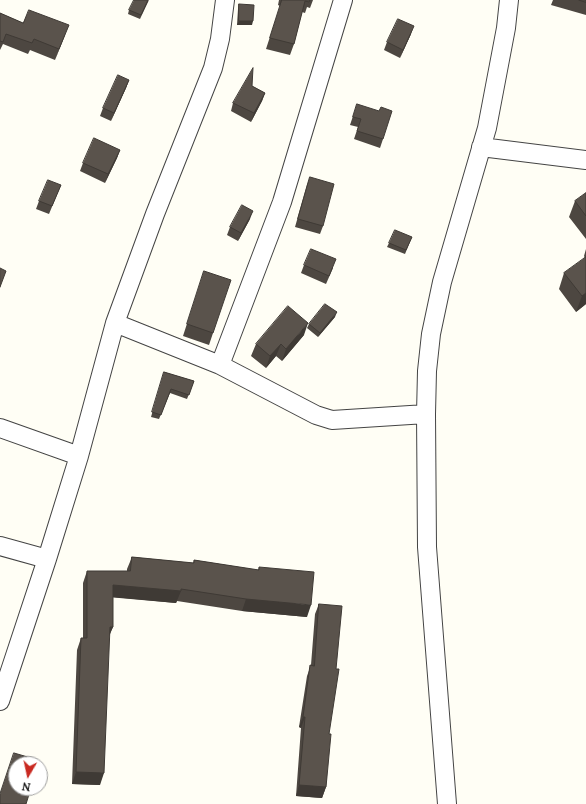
<!DOCTYPE html>
<style>
body{margin:0}
#map{position:relative;width:586px;height:804px;overflow:hidden;background:#fffef5;font-family:Lora,serif}
canvas{display:block}
.north{position:absolute;left:8px;top:756px;width:40px;height:40px;box-sizing:border-box;background:#fff;border:1px solid #a0a0a0;border-radius:50%;rotate:189deg;font-size:11px;font-weight:700;line-height:16px;text-align:center;color:#111}
.north::after{content:'';display:block;margin:auto;width:14px;height:18px;background:#c92921;clip-path:polygon(50% 0,100% 100%,50% 72%,0 100%)}
</style>
<div id="map">
<canvas width="586" height="804"></canvas>
<div class="north">N</div>
</div>
<script>
const c = document.querySelector('canvas').getContext('2d');
c.lineJoin = 'round';
function trace(path, color, width, dash) {
  c.strokeStyle = color;
  c.lineWidth = width;
  c.lineCap = dash ? 'butt' : 'round';
  c.setLineDash(dash || []);
  c.stroke(path);
}
function fill(path, color) {
  c.fillStyle = color;
  c.fill(path, 'evenodd');
}
const minor = new Path2D(`
 M481,147L586,160
 M115,323L220,365L316,415L332,420L426,414
 M220,365L282,202L343,0
 M0,428L79,456
 M0,546L47,559
 M0,701L47,559L79,456L115,323L155,214L213,68L220,39L225,0
 M447,804L427,547L426,414L427,371L431,334L442,282L487,128L506,28L509,0`);
trace(minor, '#444', 20);
trace(minor, '#fff', 18);
fill(new Path2D(`
 M149,0L140,19L128,14L129,10Z
 M279,0H313L310,8L307,7L305,13L302,12L294,44L290,55L266,49L280,6L278,5Z
 M553,0H586V15L551,5Z
 M239,4L252,25H237L238,9Z
 M0,13L23,23L65,35L55,60L30,50L28,54L3,44L0,50Z
 M411,34L400,58L384,50L387,42Z
 M129,80L126,88L111,121L100,116L103,108Z
 M252,86L265,93L262,101L251,122L231,111L233,103Z
 M357,104L383,139L380,148L354,139L358,127L350,125Z
 M120,150L117,158L105,183L80,171L83,163Z
 M310,177L323,226L320,234L295,227L307,185Z
 M61,185L49,214L36,209L39,201Z
 M586,193V239L569,217L575,201Z
 M250,219L238,241L227,235L230,227Z
 M412,237L405,254L387,247L389,243Z
 M586,249V304L576,312L559,289L564,273L585,258L584,256Z
 M304,265L333,268L326,284L301,273Z
 M204,271L213,333L209,345L183,336Z
 M335,317L318,337L307,328L309,324Z
 M304,335L282,361L276,356L266,368L251,356L256,344Z
 M164,372L194,381L187,399L170,393L159,419L151,417Z
 M132,557L193,563L194,560L258,570L259,567L307,617L242,611L177,601L176,603L113,597V627L109,635L100,785L72,784L77,650L81,638H83V583L87,571H127V569Z
 M319,604L329,734L326,787L322,798L296,796L301,728L299,727L307,676L311,665L315,614Z`), '#4d4741');
fill(new Path2D(`
 M239,21H253L252,25H237Z
 M69,25L55,60L59,49Z
 M414,26L411,34L400,58L403,50Z
 M129,80L126,88L111,121L114,113Z
 M265,93L262,101L251,122L254,113Z
 M120,150L117,158L105,183L108,174Z
 M253,211L250,219L238,241L241,233Z
 M586,293V304L576,312L582,296Z
 M337,312L335,317L318,337L320,333Z
 M308,323L304,335L282,361L286,349Z
 M281,344L276,356L266,368L270,356Z
 M113,585L181,591L176,603L108,597Z
 M246,599L311,605L307,617L242,611Z
 M110,627H113L108,639Z
 M303,717H305L301,728L299,727Z
 M76,772L104,773L100,785L72,784Z
 M299,785L326,787L322,798L296,796Z`), '#3f3a35');
const building = new Path2D(`
 M134,0H148L141,15L129,10Z
 M282,0H310L309,2L305,1L294,44L270,38Z
 M579,0H586V2Z
 M239,4L254,5L253,21H239Z
 M29,10L69,25L59,49L34,39L32,43L6,34L3,42L0,41V13L23,23Z
 M398,19L414,26L403,50L387,42Z
 M253,68L252,86L265,93L254,113L233,103Z
 M118,75L129,80L114,113L103,108Z
 M357,104L379,111L381,107L392,111L383,139L357,131L361,119L353,117Z
 M94,138L120,150L108,174L83,163Z
 M310,177L334,184L323,226L298,219Z
 M48,180L61,185L52,206L39,201Z
 M586,193V216L575,201Z
 M242,205L253,211L241,233L230,227Z
 M395,230L412,237L406,250L389,243Z
 M311,249L336,259L329,276L304,265Z
 M586,257V293L582,296L564,273Z
 M0,268L6,271L0,287Z
 M204,271L231,280L213,333L187,324Z
 M325,304L337,312L320,333L309,324Z
 M288,306L308,323L286,349L281,344L270,356L256,344Z
 M164,372L194,381L189,395L171,389L161,415L152,412Z
 M132,557L194,563V560L259,570V567L314,572L311,605L246,599L181,589V591L113,585V627H110L104,773L76,772L81,638H87V571H130Z
 M319,604L342,606L336,669H339L329,734H331L326,787L299,785L305,717H303L310,665L314,666Z
 M14,753L38,760L37,764H16V788H31L26,804H0V794Z`);
fill(building, '#5a534c');
trace(building, '#3f3a35', 1);
</script>
